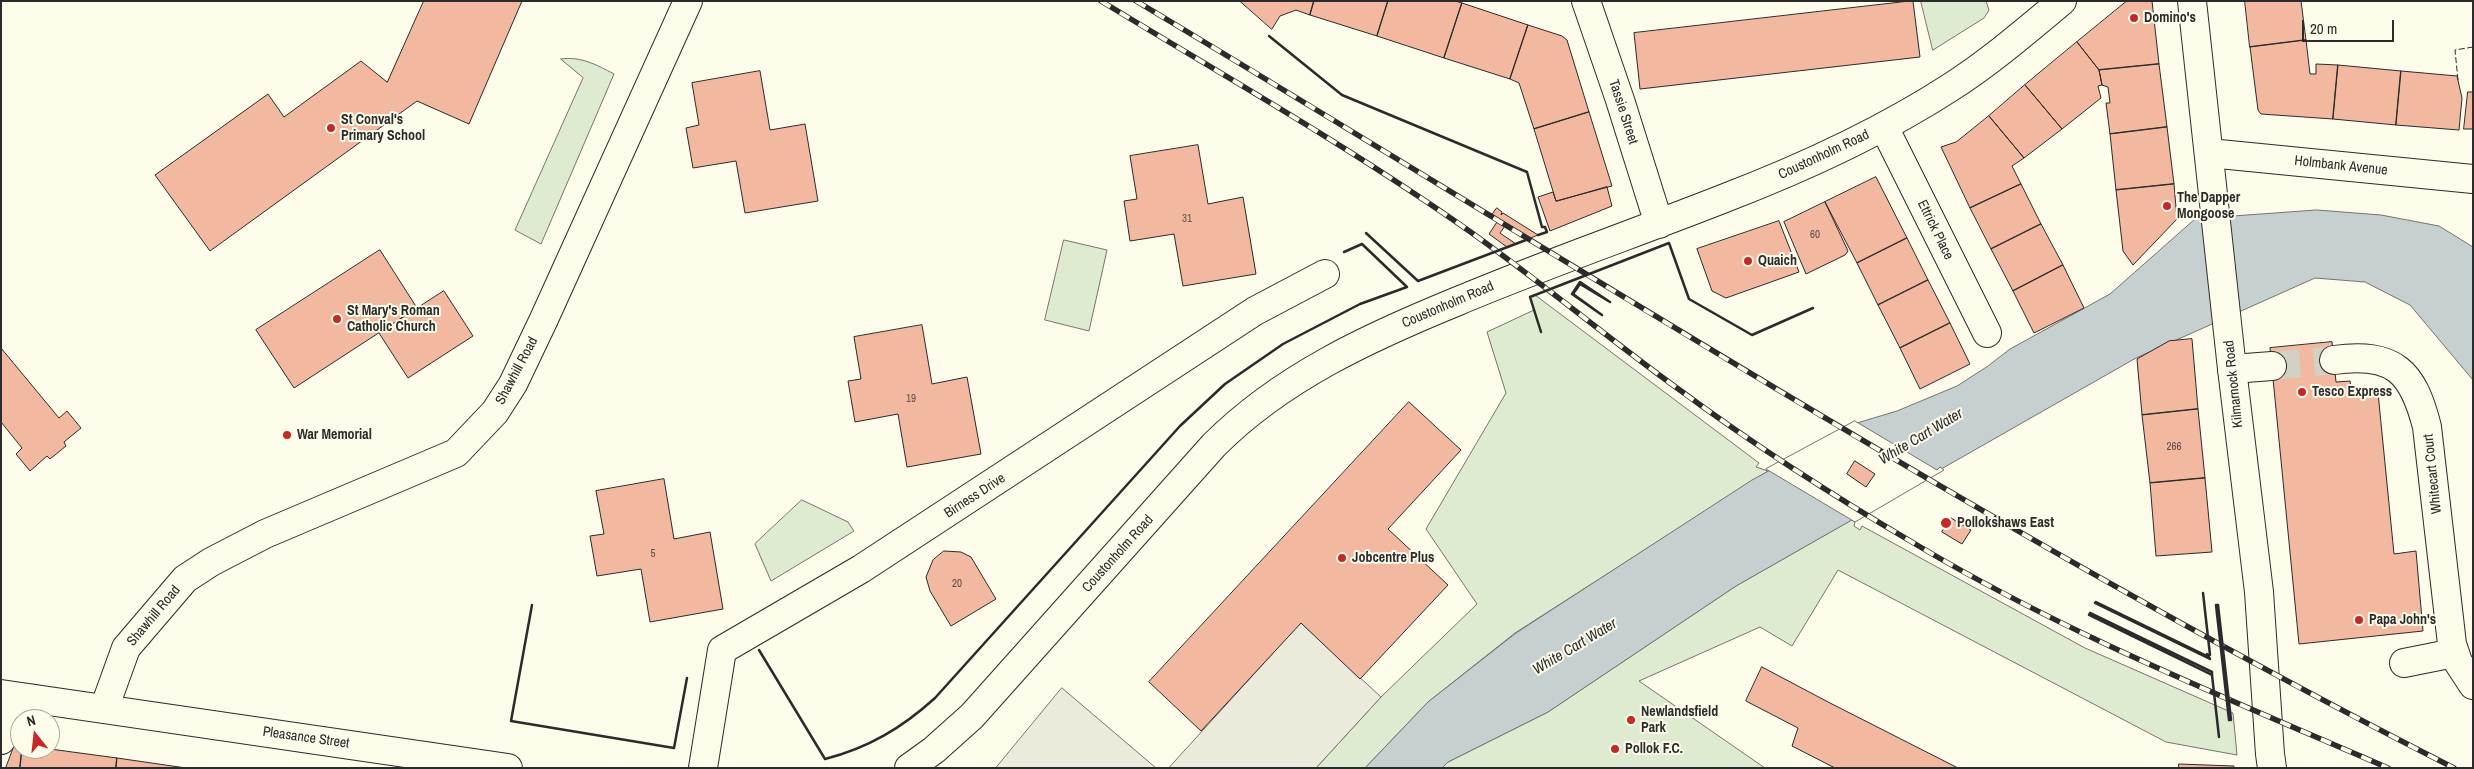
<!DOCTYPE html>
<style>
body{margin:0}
#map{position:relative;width:2474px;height:769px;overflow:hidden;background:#fdfbea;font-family:"Archivo Narrow",sans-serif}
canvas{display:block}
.frame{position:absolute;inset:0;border:2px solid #2b2b2b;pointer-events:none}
.north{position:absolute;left:10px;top:709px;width:50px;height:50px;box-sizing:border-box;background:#fdfbea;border:1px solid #a9a89e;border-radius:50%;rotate:344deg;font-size:14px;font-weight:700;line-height:20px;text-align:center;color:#2b2b2b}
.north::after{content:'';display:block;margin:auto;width:18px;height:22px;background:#c62828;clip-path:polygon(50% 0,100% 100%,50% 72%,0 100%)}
.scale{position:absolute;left:2302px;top:20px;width:92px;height:22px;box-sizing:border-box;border:2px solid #2b2b2b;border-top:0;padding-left:6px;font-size:15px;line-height:18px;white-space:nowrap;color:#2b2b2b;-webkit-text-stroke:4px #fdfbea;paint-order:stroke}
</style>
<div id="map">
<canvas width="2474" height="769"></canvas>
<div class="frame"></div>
<div class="north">N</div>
<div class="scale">20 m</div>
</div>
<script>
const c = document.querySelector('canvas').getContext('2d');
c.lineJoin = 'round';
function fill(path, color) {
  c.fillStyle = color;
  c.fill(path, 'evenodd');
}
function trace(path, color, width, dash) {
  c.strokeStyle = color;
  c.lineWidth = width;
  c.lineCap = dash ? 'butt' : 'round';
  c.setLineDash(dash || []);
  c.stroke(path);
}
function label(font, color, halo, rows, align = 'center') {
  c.font = font + ' "Archivo Narrow",sans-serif';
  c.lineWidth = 4;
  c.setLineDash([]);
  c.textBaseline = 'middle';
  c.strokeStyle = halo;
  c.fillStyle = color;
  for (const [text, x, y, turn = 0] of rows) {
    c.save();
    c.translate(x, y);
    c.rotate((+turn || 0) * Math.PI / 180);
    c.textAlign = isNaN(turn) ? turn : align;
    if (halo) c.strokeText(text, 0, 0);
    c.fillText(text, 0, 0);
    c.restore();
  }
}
const green = new Path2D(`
 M1921,1H1986L1989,10L1984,18L1933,50Z
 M561,59C581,56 597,65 614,74L541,244L515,230L583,78Z
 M1064,240L1107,250L1089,331L1045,320Z
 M1535,295L1759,463L1756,467L1768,471L1515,633L1428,702L1365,768H1316L1381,697L1477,604L1426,529L1506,393L1487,332L1534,310L1530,297Z
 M802,500L848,522L854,531L771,581L755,544Z
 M1852,520L1855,522L1854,526L1860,530L1862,526L2085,648L2233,713L2237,755L2166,742L1838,570L1792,646L1760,627L1639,681L1765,768H1442L1448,762L1548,712L1736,586Z`);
fill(green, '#deebd1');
trace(green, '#74746e', 1);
const parking = new Path2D(`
 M1301,623L1381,697L1316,768H1169Z
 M1062,688L1156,768H996Z`);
fill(parking, '#eceadb');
trace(parking, '#74746e', 1);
const water = new Path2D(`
 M2317,210L2381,215L2439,226L2473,247V380L2410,305L2365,282L2315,278L2136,358L1736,586L1548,712L1448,762L1442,768H1365L1428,702L1516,633L1752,480L1857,423L1897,411L1957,386L1988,366L2010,349L2110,294L2195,219Z`);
fill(water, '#c7d0d0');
trace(water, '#74746e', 1);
const pier = new Path2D(`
 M1855,421L1937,470L1940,467L1944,470L1855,522L1766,469Z`);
fill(pier, '#fdfbea');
trace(pier, '#74746e', 1);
const building = new Path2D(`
 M424,1H522L469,124L417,101L210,251L155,175L268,94L284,117L361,61L387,82Z
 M1240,1H1314L1310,15L1296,10L1280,16L1272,29Z
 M1314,1H1388L1377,36L1310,15Z
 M1388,1H1455L1462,3L1444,58L1377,36Z
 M1913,1L1920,57L1640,89L1634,33Z
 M2127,1H2152L2159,64L2099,70L2077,42Z
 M2245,1H2301L2306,40L2250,47Z
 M1462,3L1528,25L1510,79L1444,58Z
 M1528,25L1562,36L1567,40L1589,112L1534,129L1519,83L1510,79Z
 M2306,40L2310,74H2316V64L2338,65L2333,119L2261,114L2258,110L2250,47Z
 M2077,42L2099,70L2102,85L2098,86L2101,98L2062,129L2025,85Z
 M2159,64L2167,127L2110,134L2106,103H2110L2108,87L2102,85L2099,70Z
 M2338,65L2401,71L2396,125L2333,119Z
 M760,71L770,130L805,124L818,201L745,213L736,161L693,168L686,128L699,125L692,83Z
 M2401,71L2457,76L2462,98L2459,130L2396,125Z
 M2025,85L2062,129L2024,158L1989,116Z
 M2468,92H2473V129H2464Z
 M1589,112L1612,186L1556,201L1534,129Z
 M1989,116L2024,158L2012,166L2021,184L1970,208L1941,147L1956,142Z
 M2167,127L2174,184L2116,190L2110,134Z
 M1198,145L1208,204L1243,197L1256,274L1183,286L1174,234L1130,241L1124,201L1137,199L1130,156Z
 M1876,177L1907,238L1857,263L1825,202Z
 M2021,184L2041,224L1991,249L1970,208Z
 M2174,184L2177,219L2133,265L2123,251L2116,190Z
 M1607,187L1612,206L1550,231L1538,197L1553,192L1556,201Z
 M1825,202L1848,251L1845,255L1806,274L1784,222Z
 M1497,208L1502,212L1501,215L1503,213L1538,235L1526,240L1505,226L1500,233L1516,244L1507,247L1489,234L1499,219L1492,215Z
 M1779,221L1799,272L1726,298L1712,291L1697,249Z
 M2041,224L2063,265L2013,291L1991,249Z
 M1907,238L1928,280L1878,305L1857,263Z
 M380,250L417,308L294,388L256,330Z
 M2063,265L2084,308L2034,333L2013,291Z
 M1928,280L1950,323L1900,348L1878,305Z
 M444,291L473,336L408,378L379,333Z
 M1950,323L1970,364L1920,389L1900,348Z
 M922,325L932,384L967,377L981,454L907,467L898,414L855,422L848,381L861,379L854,337Z
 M2192,339L2198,409L2142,415L2137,359L2169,341Z
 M2332,342L2336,382L2350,381L2352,395L2378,393L2394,554L2416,551L2423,631L2299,644L2270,348Z
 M1,348L59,418L67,411L81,428L64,442L66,446L50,459L47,456L30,471L16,454L22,448L1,422Z
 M1409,402L1461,450L1388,529L1448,585L1360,679L1301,623L1201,731L1149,682Z
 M2198,409L2205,478L2150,483L2142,415Z
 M1855,461L1875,474L1866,487L1847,474Z
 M2205,478L2212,552L2156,556L2150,483Z
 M664,479L674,539L710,532L723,609L650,622L641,569L597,576L590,536L604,534L596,491Z
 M1951,518L1971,530L1962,544L1942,532Z
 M944,551L961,552L971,557L996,599L951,626L930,591L926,577L933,560Z
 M1762,667L1830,703L1958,768H1835L1792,746L1798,728L1746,701Z
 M15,744L20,745V749H22L20,768H6Z
 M22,749H50L117,758L116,768H20Z
 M117,758L186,768H116Z
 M2179,764L2234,766V768H2179Z`);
fill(building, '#f2b8a0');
trace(building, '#2b2b2b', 1);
trace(new Path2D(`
 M2272,366L2334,360`), '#d3d1c4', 28, [28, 14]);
const minor = new Path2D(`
 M1586,1L1620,100L1659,224
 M1884,127L1987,333
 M2209,153L2473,179
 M2334,360C2394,352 2413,371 2427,427L2452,644L2458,662L2473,685
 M2232,369L2272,366
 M2404,663L2454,653
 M1,694L508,768
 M104,709L126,648L185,579L211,562L265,534L456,453L495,412L513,384L544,319L688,1
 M1,740L19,697
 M703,768L722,650L861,569L1255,311L1325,274
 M909,768L934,750L972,716L1214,445C1282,377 1370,337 1458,301C1546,264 1636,233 1725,198C1803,168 1880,133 1951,87C1990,62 2026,31 2062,1`);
const major = new Path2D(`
 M2192,1L2232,369L2259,592L2270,754L2272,768`);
trace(minor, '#2b2b2b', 30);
trace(major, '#2b2b2b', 30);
trace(minor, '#fdfbea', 28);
trace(major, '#fdfbea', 28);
const rail = new Path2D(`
 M1101,1C1226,77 1353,149 1472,233C1542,283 1608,338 1677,388C1754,445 1835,497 1917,545C2066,634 2229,699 2388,768
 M1136,1C1572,262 2000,538 2454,768`);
trace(rail, '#2b2b2b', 5.5);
trace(rail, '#fdfbea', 4, [11]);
trace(new Path2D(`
 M2458,80L2455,50L2473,47`), '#2b2b2b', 1, [6, 2.5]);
trace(new Path2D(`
 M1269,36L1342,95L1527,172L1542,227H1545L1547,232L1538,235
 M1366,233L1418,281L1526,240
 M1580,282L1610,302L1580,284L1573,294L1602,315L1572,294Z
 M1541,332L1530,297L1669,243L1689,299L1752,335L1813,308
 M2203,593L2210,655
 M2096,602L2207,656V654L2210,659L2095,603Z
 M532,605L511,721L674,748L687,678
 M2216,605H2218L2231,720H2229Z
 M2090,613L2212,672V675L2089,615Z
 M759,650L825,759C868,748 902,728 935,698L1180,426L1225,384L1283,344L1360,304L1407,287L1362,244L1344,252
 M2212,675L2219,737`), '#2b2b2b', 2.5);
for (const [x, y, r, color] of [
 [2134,18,5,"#c62828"],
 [331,128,5,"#c62828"],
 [2167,206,5,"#c62828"],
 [1748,261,5,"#c62828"],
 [337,319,5,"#c62828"],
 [2302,392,5,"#c62828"],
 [287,435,5,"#c62828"],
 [1946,523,6,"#c62828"],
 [1342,558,5,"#c62828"],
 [2359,620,5,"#c62828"],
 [1631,720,5,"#c62828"],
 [1615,749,5,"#c62828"]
]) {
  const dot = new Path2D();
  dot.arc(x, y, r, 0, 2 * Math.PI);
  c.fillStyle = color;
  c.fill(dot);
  trace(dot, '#fdfbea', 2);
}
label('11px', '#5d4e48', null, [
 ["31",1187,219],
 ["60",1815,235],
 ["19",911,399],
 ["266",2174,447],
 ["5",653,554],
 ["20",957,584]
]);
label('bold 14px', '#2b2b2b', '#fdfbea', [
 ["Domino's",2144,18],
 ["St Conval's",341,120],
 ["Primary School",341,136],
 ["The Dapper",2177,198],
 ["Mongoose",2177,214],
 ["Quaich",1758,261],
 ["St Mary's Roman",347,311],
 ["Catholic Church",347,327],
 ["Tesco Express",2312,392],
 ["War Memorial",297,435],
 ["Pollokshaws East",1957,523],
 ["Jobcentre Plus",1352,558],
 ["Papa John's",2369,620],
 ["Newlandsfield",1641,712],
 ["Park",1641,728],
 ["Pollok F.C.",1625,749]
], 'left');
label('14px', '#2b2b2b', '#fdfbea', [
 ["Tassie Street",1623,112,72],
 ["Coustonholm Road",1824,155,-25],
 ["Holmbank Avenue",2341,166,6],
 ["Ettrick Place",1935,230,64],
 ["Coustonholm Road",1448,305,-23],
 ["Shawhill Road",517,371,-62],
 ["Kilmarnock Road",2234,384,-96],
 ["Whitecart Court",2433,474,-96],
 ["Birness Drive",975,496,-33],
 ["Coustonholm Road",1118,554,-48],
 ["Shawhill Road",154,616,-50],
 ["Pleasance Street",306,738,8]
]);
label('italic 15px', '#2b2b2b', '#fdfbea', [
 ["White Cart Water",1921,437,-31],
 ["White Cart Water",1575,647,-31]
]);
</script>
